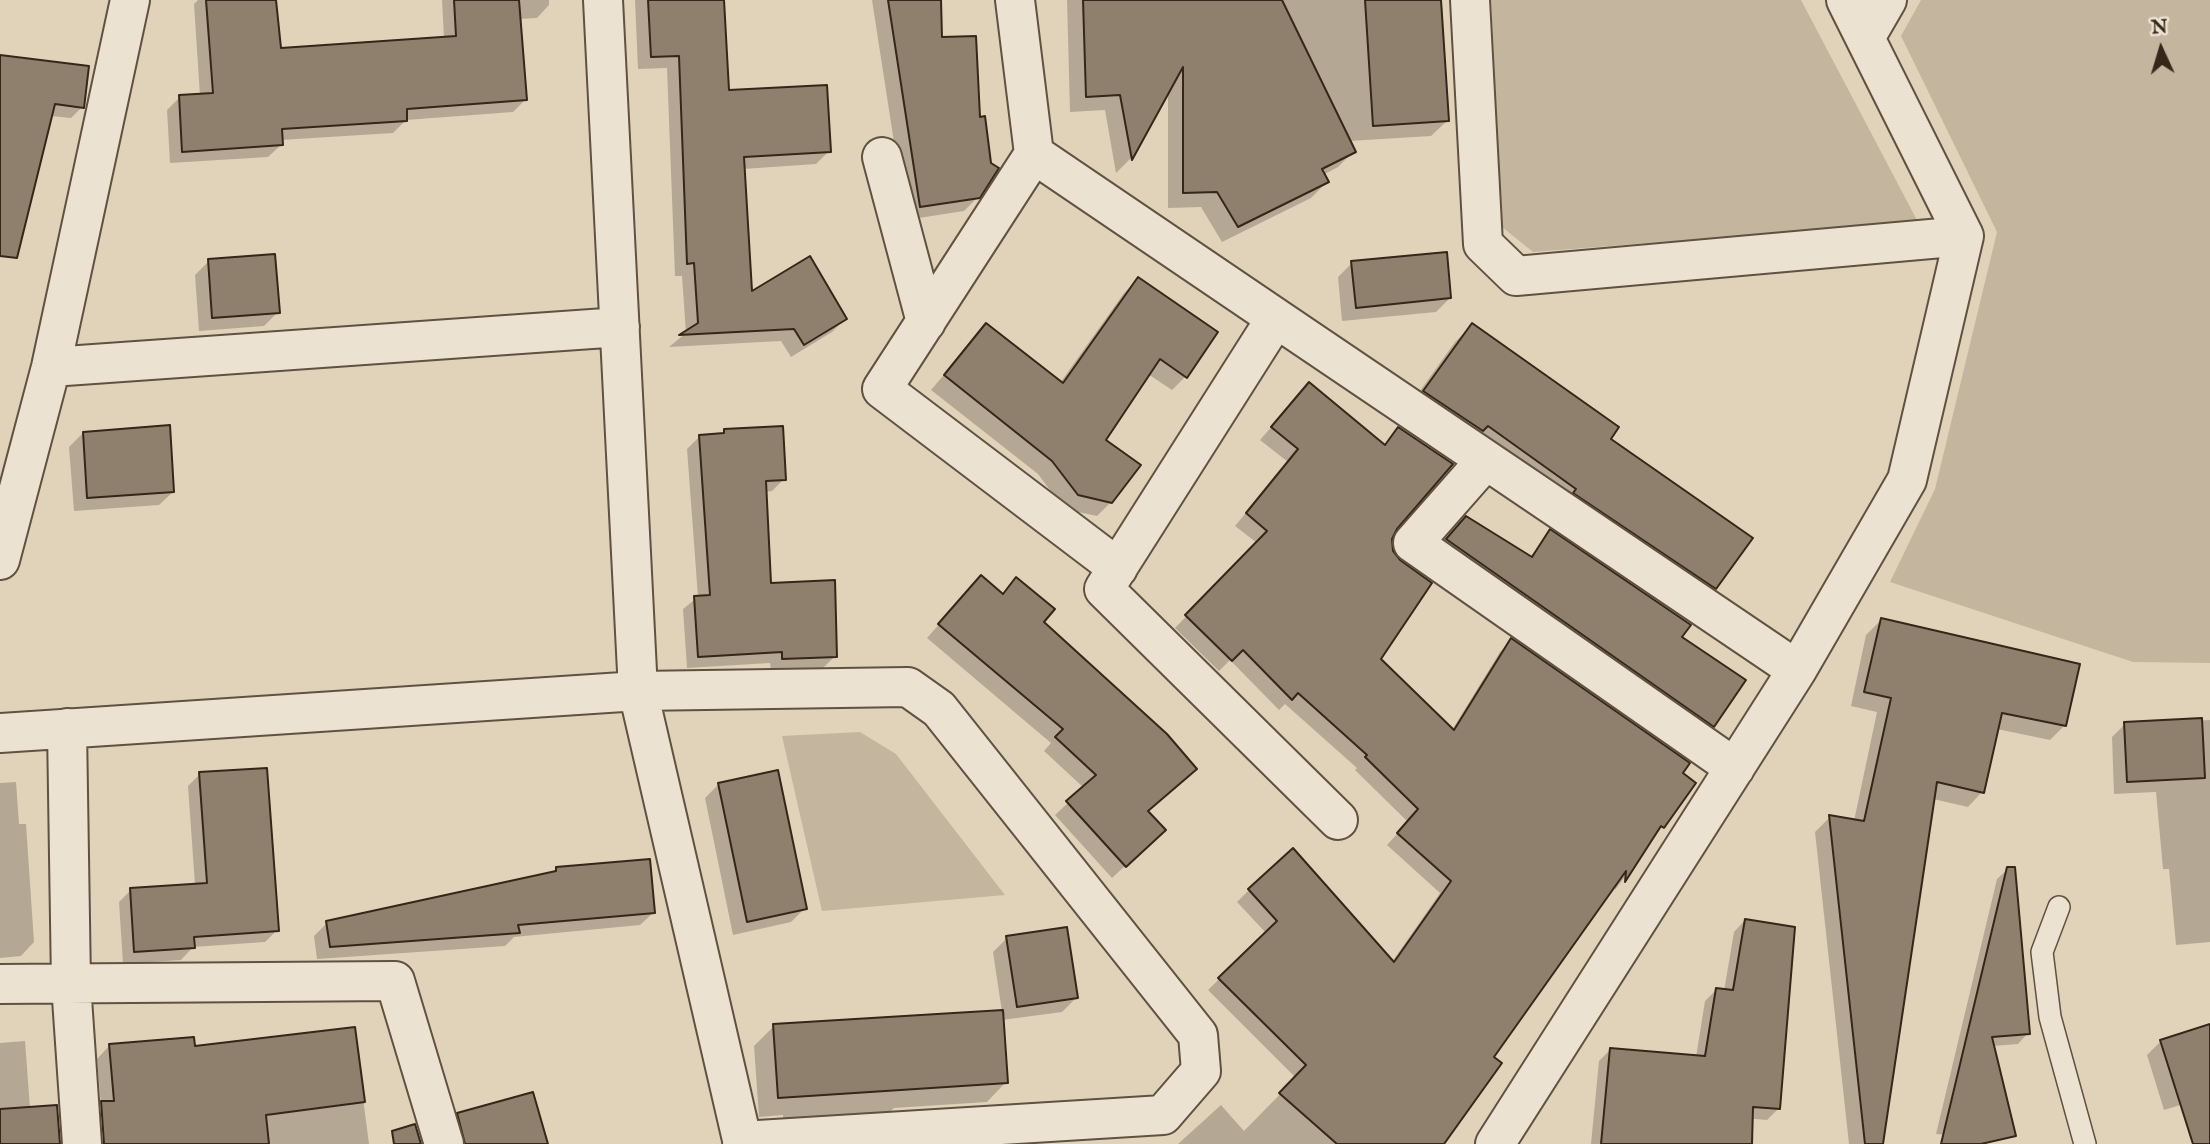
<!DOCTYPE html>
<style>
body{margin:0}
#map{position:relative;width:2210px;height:1144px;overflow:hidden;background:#e1d3b9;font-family:"IM FELL English",serif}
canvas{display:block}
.north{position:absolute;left:2126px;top:14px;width:70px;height:70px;-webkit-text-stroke:5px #ece2d2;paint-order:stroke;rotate:356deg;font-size:19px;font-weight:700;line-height:28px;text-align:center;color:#352619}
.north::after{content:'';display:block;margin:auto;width:24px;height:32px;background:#352619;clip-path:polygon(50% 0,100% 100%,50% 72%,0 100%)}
</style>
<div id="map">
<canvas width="2210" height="1144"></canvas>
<div class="north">N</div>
</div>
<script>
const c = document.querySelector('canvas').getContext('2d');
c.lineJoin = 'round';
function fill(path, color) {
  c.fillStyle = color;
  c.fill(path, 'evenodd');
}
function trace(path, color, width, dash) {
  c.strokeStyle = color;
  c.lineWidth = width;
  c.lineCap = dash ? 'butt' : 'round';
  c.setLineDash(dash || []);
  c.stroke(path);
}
fill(new Path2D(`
 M1491,0H1801L1918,222L1533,252L1502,227Z
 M1921,0H2210V663L2133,662L1890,582L1935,489L1997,232L1901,36Z
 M860,732L896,754L1005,895L822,911L782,736Z`), '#c4b69e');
fill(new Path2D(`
 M198,0H275L279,50L444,38L442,0H549V5L537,18L519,19L526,99L513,112L406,120L393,133L281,140V145L268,157L170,163L167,110L180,97L200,96L194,4Z
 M635,0H723L727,92L829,151L816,164L743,169L751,294L845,319L832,332L791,357L781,341L669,347L686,333L682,276H675L667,68L638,69Z
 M872,0H939L941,39L978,197L964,211L906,220Z
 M1067,0H1439L1447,121L1431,136L1349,141L1354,151L1338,167L1323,175L1327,182L1311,198L1222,242L1201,207L1168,208V91L1130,159L1116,173L1105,110L1070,112Z
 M0,57L82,107L71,118L50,116L0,226Z
 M209,261L278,312L264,326L199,331L195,275Z
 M1352,263L1450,298L1436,312L1342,321L1338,277Z
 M1138,279L1186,376L1172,390L1148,374L1103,440L1111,502L1097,516L1064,509L1038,474L931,390L986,325L1060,383L1124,293Z
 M1472,325L1608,439L1715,588L1697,605L1407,409L1455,342Z
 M1309,384L1383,446L1398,429L1395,528L1390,538L1379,659L1452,730L1500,652L1511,641L1694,784L1615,890V883L1492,1057L1442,1144H1178L1221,1105L1244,1131L1296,1078L1208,990L1266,933L1237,902L1249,890L1292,851L1392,962L1440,893L1387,845L1408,822L1355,770L1357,768L1285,704L1279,710L1230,660L1219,671L1175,628L1257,543L1235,526L1288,462L1260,440Z
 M725,430L784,479L772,491L764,492L770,585L835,656L823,668L771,670L770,663L687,668L683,609L698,597L687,449L699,437L720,435Z
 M83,433L173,492L159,505L74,511L69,447Z
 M1455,529L1530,557L1550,532L1680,637L1713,726L1702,737L1436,551Z
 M981,577L1002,595L1016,580L1042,623L1150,843L1112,878L1055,815L1084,788L1044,751L1051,743L927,638Z
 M1881,620L2065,725L2050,740L1997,729L1982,792L1968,807L1933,799L1881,1144H1849L1815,832L1830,817L1854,821L1877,712L1851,706L1866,635Z
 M2210,720V942L2176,945L2169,869H2163L2156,792L2114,794L2112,737L2125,724Z
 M200,774L277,930L265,942L193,947L181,960L123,964L119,902L131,890L195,885L188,786Z
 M16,782L19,824H26L34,942L21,956L0,958V783Z
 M719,784L805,908L791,922L733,935L705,798Z
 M557,869L653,913L640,925L514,937L505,946L317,959L314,936L327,923L552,873Z
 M2008,869L2028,1033L2018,1044L1993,1046L2013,1129L2002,1140L1936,1134L1997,879Z
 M1745,920L1778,1109L1767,1120L1720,1116L1679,1144H1591L1599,1061L1610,1050L1696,1057L1705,1001L1716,990L1724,991L1734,932Z
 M1007,938L1076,998L1062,1012L1002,1020L1006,1082L987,1102L894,1108L873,1129L784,1134L783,1115L759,1117L754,1046L774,1026L1002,1012L993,952Z
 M2210,1026V1096L2164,1110L2147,1055L2161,1041Z
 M354,1029L369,1144H114L110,1104L101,1105L97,1059L110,1045L193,1048Z
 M25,1041L30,1108L43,1144H0V1043Z
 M469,1111L546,1144H460L455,1125Z`), '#0003');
const building = new Path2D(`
 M206,0H276L281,48L456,36L454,0H519L527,100L407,109V121L282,129L283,145L182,152L179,95L213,93Z
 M648,0H724L729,90L827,85L831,152L744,157L752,291L810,256L847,319L804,345L794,329L679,335L698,323L694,263L687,264L679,56L651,57Z
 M888,0H941L942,37L976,36L980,117L985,116L991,163L999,168L980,198L920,207Z
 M1083,0H1282L1356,152L1322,169L1329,182L1238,227L1217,192L1183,193V67L1132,160L1120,95L1086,97Z
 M1365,0H1441L1449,121L1373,126Z
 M0,55L89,66L84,108L55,104L17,258L0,256Z
 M1447,252L1451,298L1356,308L1351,261Z
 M275,254L280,313L212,318L208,259Z
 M1138,277L1218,332L1187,378L1160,359L1106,440L1141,465L1112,503L1078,495L1052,461L944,375L986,323L1063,383Z
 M1472,323L1619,427L1611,439L1753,538L1716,589L1573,493L1576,489L1488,426L1483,431L1423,391Z
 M1309,382L1385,445L1398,427L1453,464L1397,529L1392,539L1393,551L1400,560L1432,583L1381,659L1454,730L1511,638L1690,763L1683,773L1696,783L1664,828L1661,826L1625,882L1626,871L1494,1057L1502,1063L1444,1144H1337L1279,1093L1306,1065L1218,978L1277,921L1248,889L1293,848L1394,962L1451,881L1397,833L1418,809L1365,757L1367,755L1298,693L1292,700L1243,650L1232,661L1185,615L1267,531L1246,513L1298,449L1271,427Z
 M170,425L174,492L87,498L83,432Z
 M783,426L786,480L766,481L771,583L835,580L837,657L782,659V652L698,657L694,596L710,595L699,435L724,433V429Z
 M1466,516L1532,557L1550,529L1691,625L1682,637L1746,680L1714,727L1446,539Z
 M981,575L1003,594L1016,577L1055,609L1044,622L1167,734L1197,769L1148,811L1166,830L1126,867L1066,801L1096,775L1055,737L1063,729L938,624Z
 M1881,618L2080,664L2066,726L2002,713L1984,793L1937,782L1883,1144H1865L1829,815L1864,821L1891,698L1864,692Z
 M2202,718L2205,778L2127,782L2124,722Z
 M267,768L279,931L194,937L195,948L134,952L130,888L207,883L199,772Z
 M778,770L807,909L747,922L718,783Z
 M650,859L655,913L518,925L520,933L330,947L326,921L556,871V867Z
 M2007,867H2015L2030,1034L1992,1037L2016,1136L1981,1144H1941Z
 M1745,919L1795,927L1780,1109L1753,1107L1752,1144H1601L1610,1048L1705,1056L1716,988L1733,990Z
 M1067,927L1078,998L1017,1007L1006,936Z
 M1003,1010L1008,1083L778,1098L773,1024Z
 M2210,1024V1144H2193L2160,1040Z
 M355,1027L365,1102L266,1115L269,1144H104L101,1101H114L109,1044L194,1037L195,1046Z
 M533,1092L548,1144H465L457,1113Z
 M57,1105L60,1144H0V1109Z
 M415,1124L421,1144H394L392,1131Z`);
fill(building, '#8e806c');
trace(building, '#352619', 2);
const service = new Path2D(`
 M2059,907L2042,952L2050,1017L2085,1144`);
const minor = new Path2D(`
 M603,0L638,691L743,1144
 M1015,0L1034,154L1276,318L1104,589L1338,820
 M1470,0L1483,244L1516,276L1964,236
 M1865,38L1887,0
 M1034,154L882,389L1118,568
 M882,157L926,322
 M1276,318L1797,670
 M51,367L620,327
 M1486,460L1413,543L1735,768
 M0,560L51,367L130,0
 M67,728L71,984L82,1144
 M0,733L638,691L908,687L939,709L1198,1035L1201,1071L1163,1115L742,1141
 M0,984L395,981L444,1144
 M1495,1144L1797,670L1907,480L1964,236L1846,0`);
trace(service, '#605141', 24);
trace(minor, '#605141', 42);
trace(service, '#ece2d2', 21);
trace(minor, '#ece2d2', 38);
</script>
